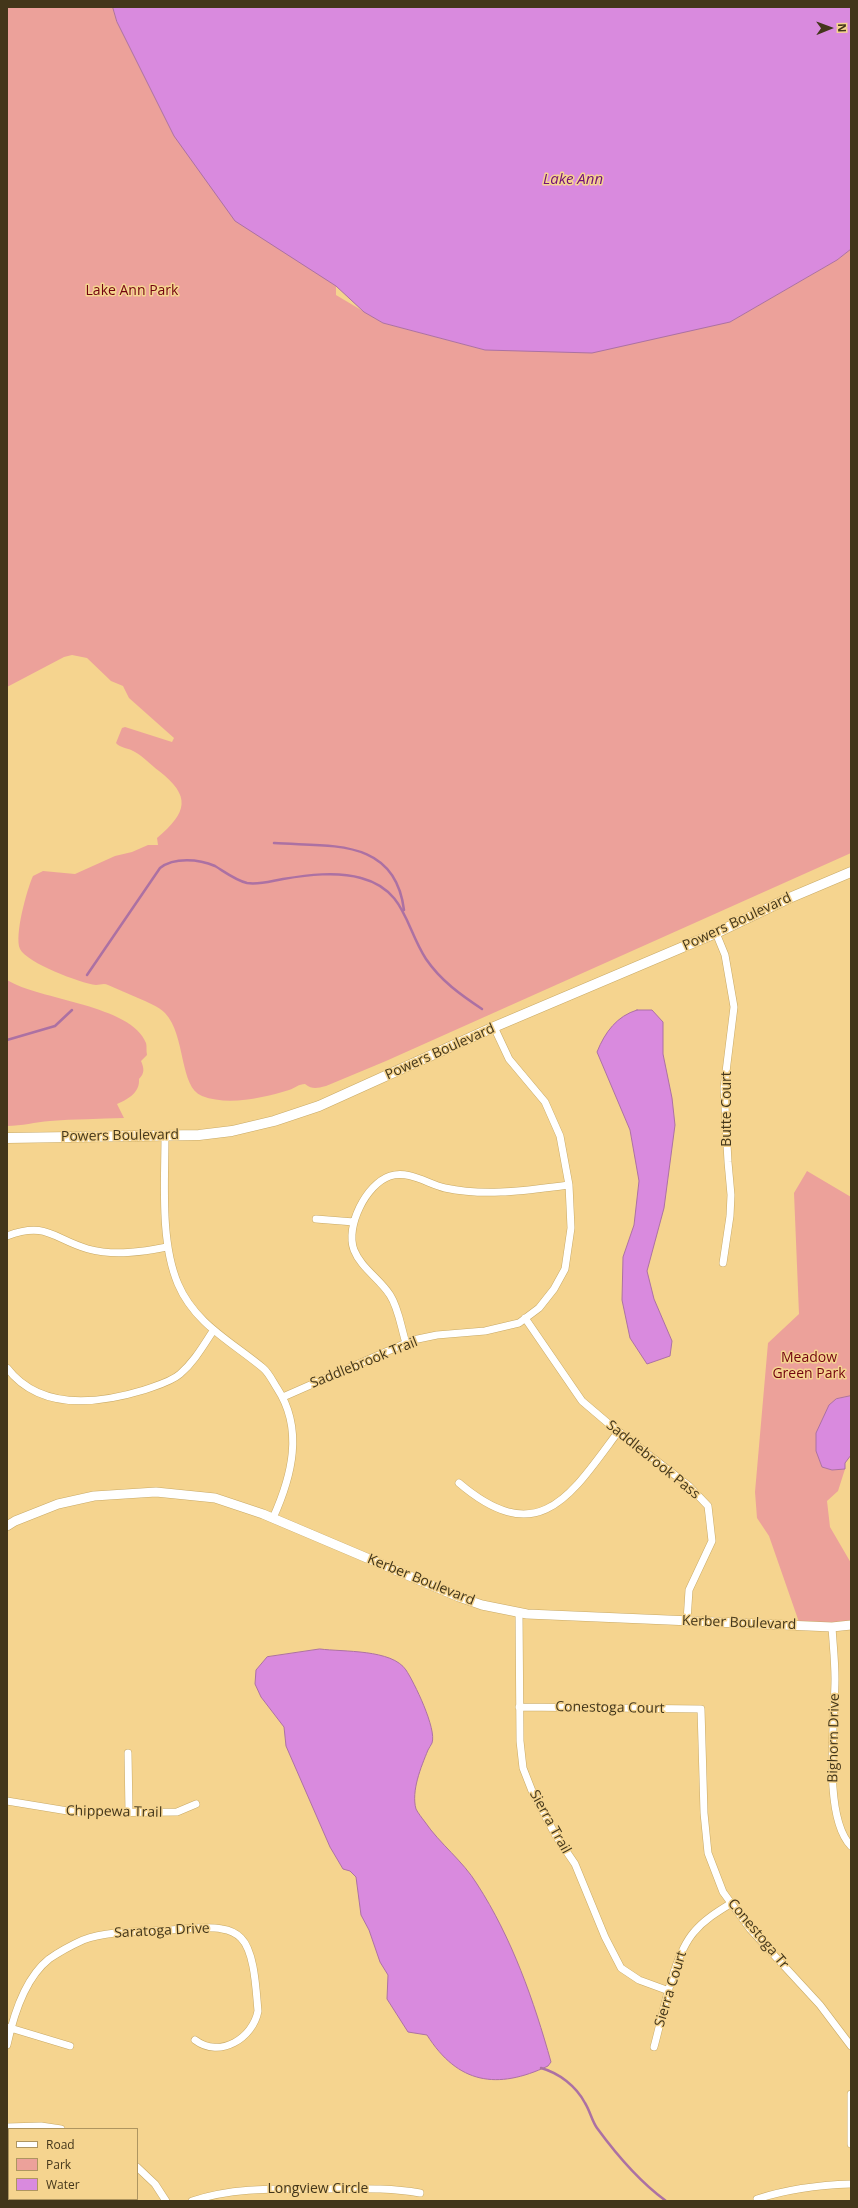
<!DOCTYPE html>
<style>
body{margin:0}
#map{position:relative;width:858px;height:2208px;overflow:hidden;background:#f5d48f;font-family:"Open Sans",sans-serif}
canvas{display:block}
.frame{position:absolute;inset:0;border:8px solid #43361a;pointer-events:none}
.legend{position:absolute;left:8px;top:2128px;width:130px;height:72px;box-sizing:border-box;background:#f5d48f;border:1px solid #ae9560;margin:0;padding:5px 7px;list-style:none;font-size:12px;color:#43361a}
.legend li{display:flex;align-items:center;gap:8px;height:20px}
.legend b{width:20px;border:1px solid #ae9560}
.north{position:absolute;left:810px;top:8px;width:40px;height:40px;-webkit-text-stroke:3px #f5d48f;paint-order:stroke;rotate:89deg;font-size:11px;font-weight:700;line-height:16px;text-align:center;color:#43361a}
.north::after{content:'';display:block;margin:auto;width:14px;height:18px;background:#43361a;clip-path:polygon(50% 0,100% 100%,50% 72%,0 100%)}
</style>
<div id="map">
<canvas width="858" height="2208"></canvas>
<div class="frame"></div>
<ul class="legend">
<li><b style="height:5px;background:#fff"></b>Road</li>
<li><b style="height:11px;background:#eca19a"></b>Park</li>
<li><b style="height:11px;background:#d98ade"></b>Water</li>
</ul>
<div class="north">N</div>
</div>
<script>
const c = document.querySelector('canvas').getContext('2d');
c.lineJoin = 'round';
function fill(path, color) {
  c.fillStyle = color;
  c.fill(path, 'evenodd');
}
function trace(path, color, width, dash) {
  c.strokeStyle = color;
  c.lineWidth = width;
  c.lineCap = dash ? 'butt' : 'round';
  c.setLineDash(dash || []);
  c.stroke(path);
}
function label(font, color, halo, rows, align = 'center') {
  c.font = font + ' "Open Sans",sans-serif';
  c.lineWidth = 3;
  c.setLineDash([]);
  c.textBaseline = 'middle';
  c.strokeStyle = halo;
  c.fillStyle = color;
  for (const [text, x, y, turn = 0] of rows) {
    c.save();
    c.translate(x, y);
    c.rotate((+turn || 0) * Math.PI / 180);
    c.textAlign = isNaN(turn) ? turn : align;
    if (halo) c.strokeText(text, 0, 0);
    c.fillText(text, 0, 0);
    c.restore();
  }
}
fill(new Path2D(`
 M7,7H113L117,22L174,136L336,286V295L383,323L485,350L730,322L837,260L851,249V853L386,1061L326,1086C317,1088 313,1090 305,1084C299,1084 295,1088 289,1090C263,1098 228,1106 202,1096C179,1087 186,1035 165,1013C158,1006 147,1002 138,998C128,994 118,989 108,985C104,983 100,985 96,985C80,983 27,963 20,949C14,936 27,889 33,876L43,871L75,874L115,856L132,852L148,845H158L157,838C188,812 191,796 159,771C151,765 144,757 135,752C129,748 120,748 116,743L122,728L125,727L172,742L174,738L129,698L123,686L111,681L87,658L72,655L64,657L7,687Z
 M7,980C39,1000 132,1005 146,1043C147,1046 146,1051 147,1055L141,1061C144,1068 145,1073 139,1079C140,1092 129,1099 117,1104L124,1118C99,1119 74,1119 50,1121C35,1122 22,1126 7,1126Z
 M807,1171L851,1197V1396L836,1399C820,1426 809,1435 822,1467L832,1470L845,1469L838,1491L827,1501L830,1527L851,1563V1626L800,1625L769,1536L757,1518L755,1492L768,1343L799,1314L794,1193Z`), '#eca19a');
const water = new Path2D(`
 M113,7H851V249L837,260L730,322L592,353L485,350L383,323L364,312L336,286L235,221L174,136L117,22Z
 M637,1010H652L663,1022V1054L672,1098L675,1125L664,1208L647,1271L654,1299L672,1341L670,1356L647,1364L630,1338L622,1300L623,1257L634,1225L639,1181L630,1130L597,1052C605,1032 617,1016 637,1010Z
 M851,1396V1455L845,1463V1469L832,1470L822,1467L816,1451V1433L829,1405L836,1399Z
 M320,1649C343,1652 392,1649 406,1670C414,1682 437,1729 432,1743C431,1745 429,1748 428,1750C421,1767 411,1791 416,1809C418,1813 422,1818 425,1822C440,1844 463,1861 477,1884C512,1938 534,2001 551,2062L548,2066C497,2090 458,2084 427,2035L408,2032L387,1999L388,1975L380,1962L369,1930L361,1915L356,1877L350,1871L343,1869L330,1847L286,1746L284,1727L261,1697L255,1684L256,1670L267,1657Z`);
fill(water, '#d98ade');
trace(water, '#ac71a3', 1);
trace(new Path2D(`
 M274,843C330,847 395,837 404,910
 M87,975L160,868C174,857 199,859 215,866C225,872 235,880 247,883C259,885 271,881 283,879C307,875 337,871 361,878C406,890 405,927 426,959C441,981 461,995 482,1009
 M7,1040L55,1026L72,1010
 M541,2068C559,2073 576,2086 585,2103C590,2111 592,2121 597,2128C616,2154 640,2182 666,2201`), '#ac71a3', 2.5);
const minor = new Path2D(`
 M716,933L725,955L734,1007L724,1088L728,1162L731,1195L730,1216L723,1263
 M165,1136C165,1181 160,1242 178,1284C195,1324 232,1342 263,1368C269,1373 273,1382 277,1388C304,1429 292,1476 273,1518
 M316,1219L354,1222
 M7,1236C47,1221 53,1239 88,1249C114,1256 142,1252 167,1247
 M525,1318L582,1401L609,1424L689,1486L708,1506L712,1541L689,1590L687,1621
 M406,1343C401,1328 399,1309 390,1295C380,1279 361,1268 354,1250C345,1227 366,1184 390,1176C409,1170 428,1184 445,1188C487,1197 528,1190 569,1185
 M7,1368C40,1411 98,1404 144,1390C155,1386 171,1382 180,1374C194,1362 203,1346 213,1331
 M283,1397L413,1340L437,1335L485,1331L519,1323L539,1308L554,1289L565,1269L571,1228L569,1185L560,1136L545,1102L509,1059L494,1027
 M459,1483C539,1551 571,1495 618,1432
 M519,1612L520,1741L523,1768L532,1791L556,1836L575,1864L605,1937L621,1968L639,1980L669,1991
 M832,1627C833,1644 835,1661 835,1679C835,1719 822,1816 851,1846
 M519,1707L701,1709L704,1813L708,1853L723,1892L750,1929L820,2005L851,2046
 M128,1753L129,1812
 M7,1801L80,1813L177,1812L196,1804
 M7,2027L70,2046
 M7,2045C13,2017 25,1978 49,1959C59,1952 72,1945 83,1940C110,1930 143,1932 171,1930C187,1929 206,1926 222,1929C229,1930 236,1933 241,1938C255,1952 256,1991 258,2011C253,2038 220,2059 195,2040
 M654,2047C663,2015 673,1956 694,1932C704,1920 717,1912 730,1904
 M851,2094V2144
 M7,2127L41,2126L61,2129
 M137,2167L155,2184L166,2201
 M757,2199C788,2189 818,2185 851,2184
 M64,2201V2199
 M192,2201C234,2187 277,2189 320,2189C354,2189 387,2187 420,2193`);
const tertiary = new Path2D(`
 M7,1526L15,1521L58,1504L94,1496L156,1492L215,1498L263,1514L459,1597L482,1605L527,1614L832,1627L851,1625`);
const secondary = new Path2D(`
 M7,1138L199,1135L232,1131L274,1121L319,1106L494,1027L716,933L787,899L851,872`);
trace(minor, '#c8a965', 8);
trace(tertiary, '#c8a965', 10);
trace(secondary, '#c8a965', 11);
trace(minor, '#fff', 7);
trace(tertiary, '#fff', 9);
trace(secondary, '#fff', 10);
label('14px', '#72030f', '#f5d48f', [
 ["Lake Ann Park",132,291],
 ["Meadow",809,1358],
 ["Green Park",809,1374]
]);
label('14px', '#43361a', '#f5d48f', [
 ["Powers Boulevard",737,922,-25],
 ["Powers Boulevard",440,1052,-24],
 ["Butte Court",727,1109,-90],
 ["Powers Boulevard",120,1136,-1],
 ["Saddlebrook Trail",364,1363,-22],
 ["Saddlebrook Pass",653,1460,39],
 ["Kerber Boulevard",421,1580,22],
 ["Kerber Boulevard",739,1623,2],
 ["Conestoga Court",610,1708,1],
 ["Bighorn Drive",834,1738,-89],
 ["Chippewa Trail",114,1812,1],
 ["Sierra Trail",550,1822,61],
 ["Saratoga Drive",162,1931,-3],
 ["Conestoga Tr",758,1934,50],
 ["Sierra Court",671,1989,-73],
 ["Longview Circle",318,2189]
]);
label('italic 15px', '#720f79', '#f5d48f', [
 ["Lake Ann",573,180]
]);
</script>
